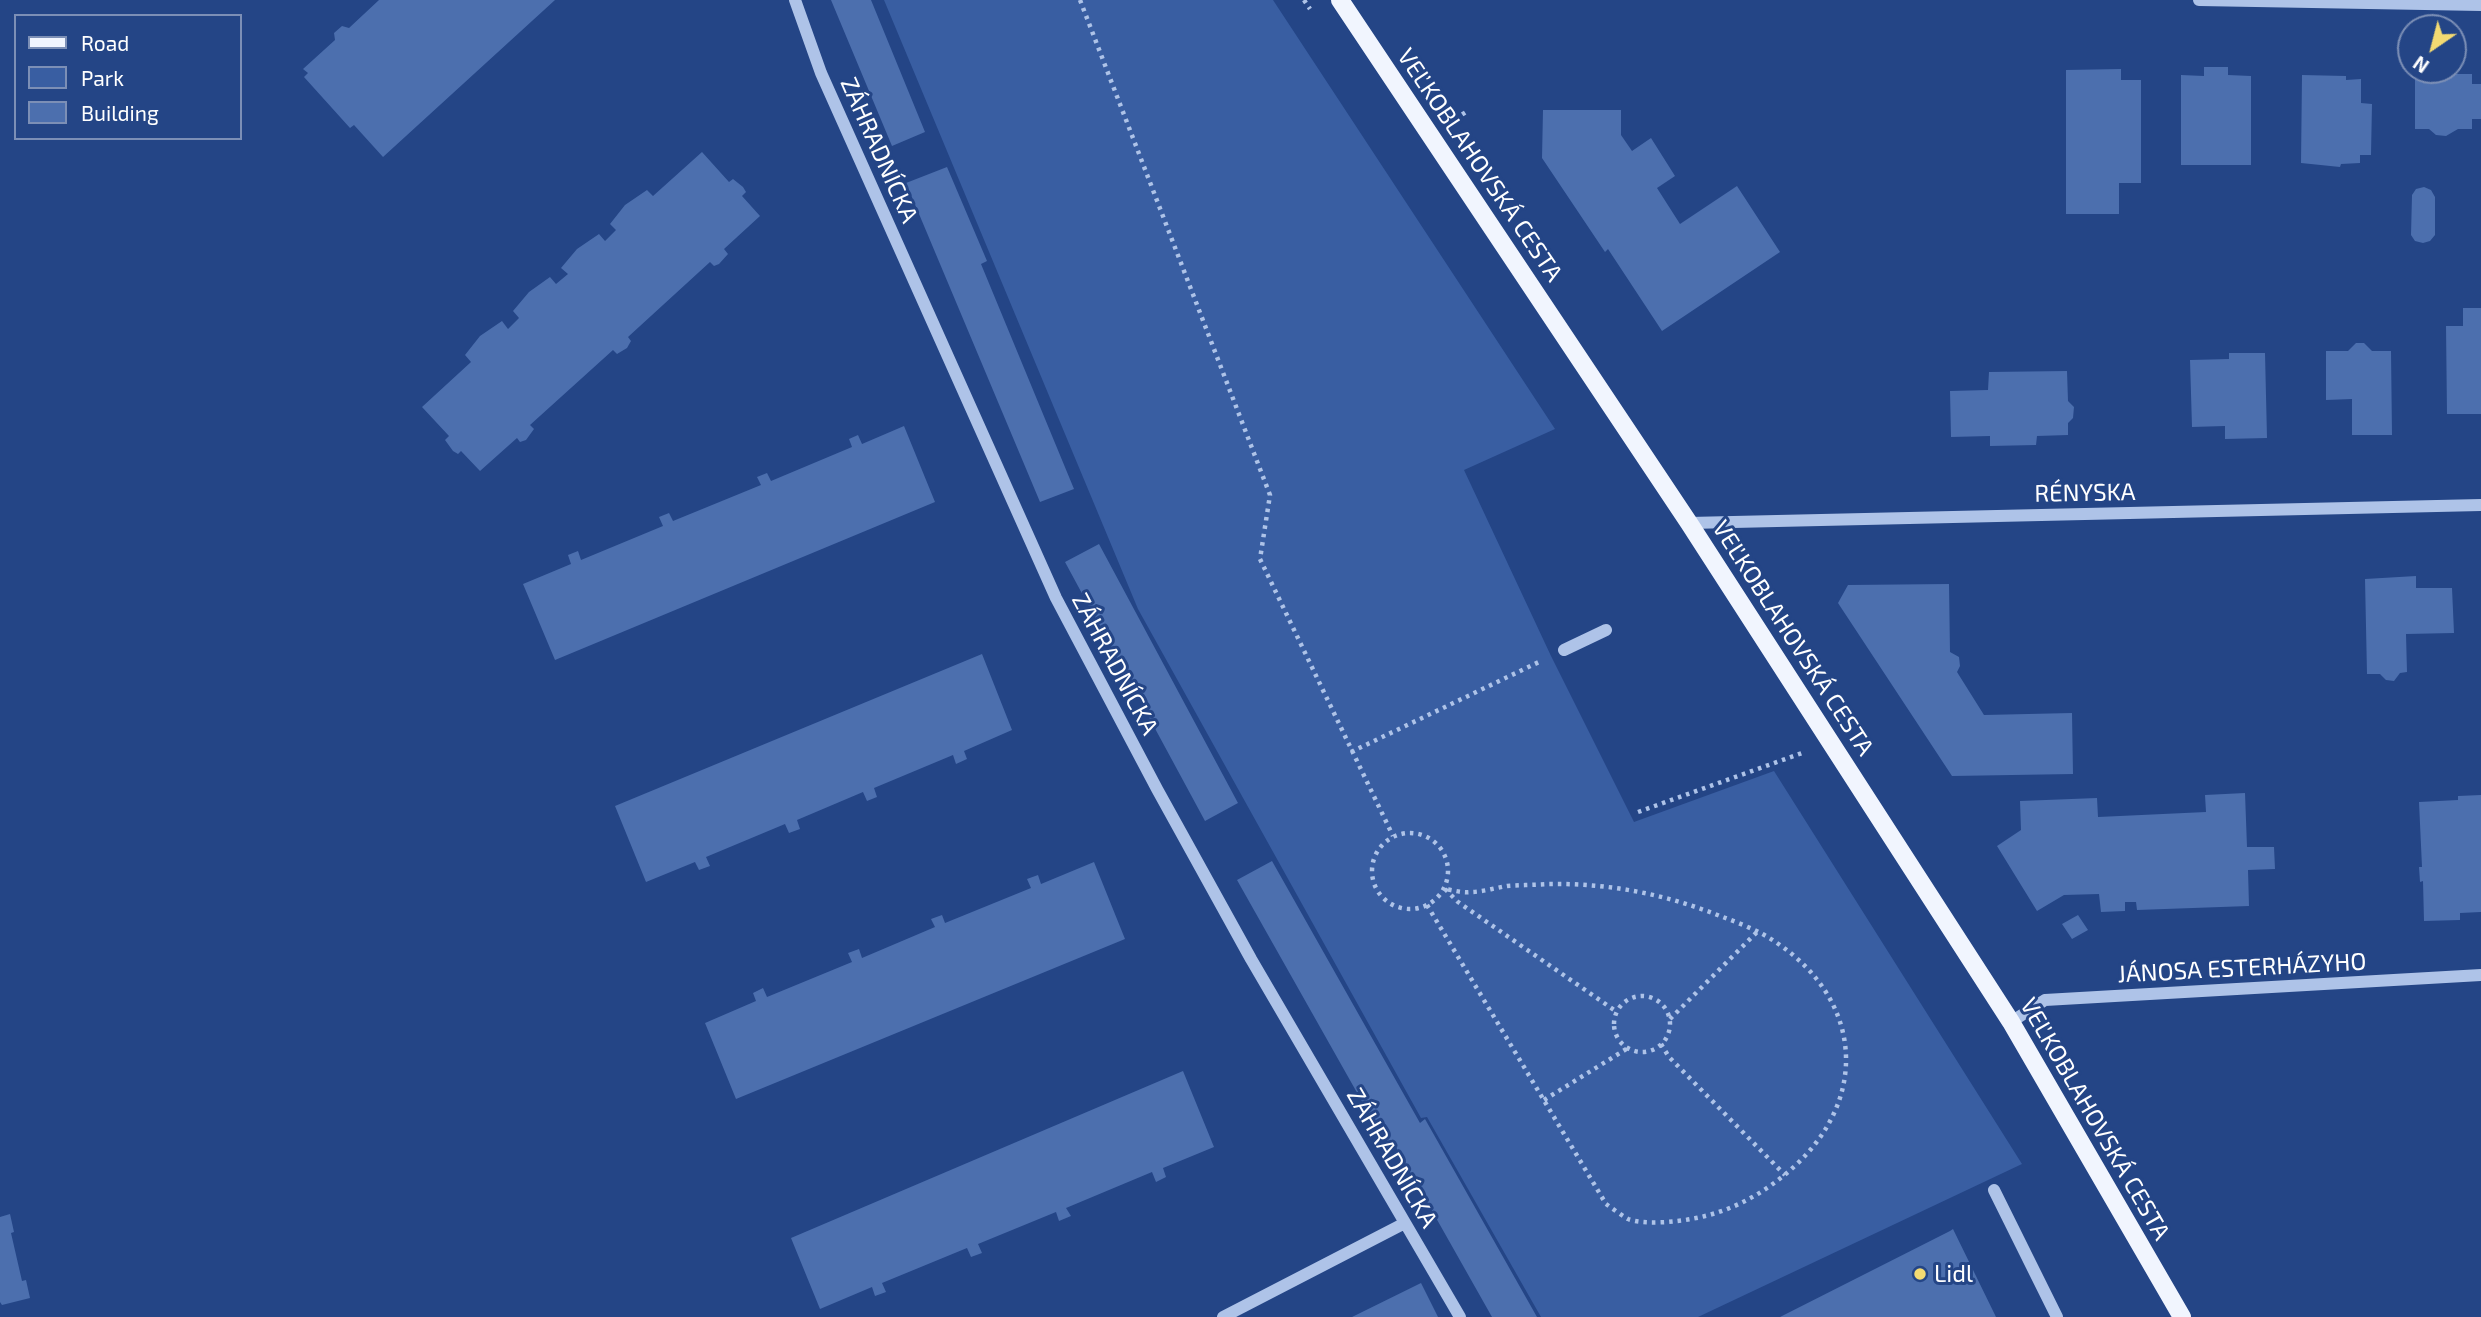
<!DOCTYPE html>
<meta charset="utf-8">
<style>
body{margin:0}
#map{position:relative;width:2481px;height:1317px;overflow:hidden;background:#244586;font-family:"Exo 2",sans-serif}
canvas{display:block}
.legend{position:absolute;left:14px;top:14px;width:228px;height:126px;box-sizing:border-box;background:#244586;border:2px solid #7c8fb6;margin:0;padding:9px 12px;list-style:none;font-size:21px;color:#fff}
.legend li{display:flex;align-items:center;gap:14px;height:35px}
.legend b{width:35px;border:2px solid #7c8fb6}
.north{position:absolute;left:2397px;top:14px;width:70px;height:70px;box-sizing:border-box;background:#244586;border:2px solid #7c8fb6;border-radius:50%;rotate:215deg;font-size:19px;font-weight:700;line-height:28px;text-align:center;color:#fff}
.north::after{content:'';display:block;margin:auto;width:24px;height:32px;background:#f3da72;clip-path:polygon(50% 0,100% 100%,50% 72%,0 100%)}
</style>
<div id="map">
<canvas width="2481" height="1317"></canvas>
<ul class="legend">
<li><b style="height:9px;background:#f1f5fe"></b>Road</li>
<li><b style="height:19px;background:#395ea2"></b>Park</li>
<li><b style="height:19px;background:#4c6fae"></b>Building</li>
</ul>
<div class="north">N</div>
</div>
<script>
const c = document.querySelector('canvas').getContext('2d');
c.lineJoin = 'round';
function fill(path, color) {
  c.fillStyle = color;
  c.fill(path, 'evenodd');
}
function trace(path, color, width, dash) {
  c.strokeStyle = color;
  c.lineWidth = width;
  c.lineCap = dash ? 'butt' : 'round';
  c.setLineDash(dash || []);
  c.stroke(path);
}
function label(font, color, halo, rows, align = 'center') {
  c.font = font + ' "Exo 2",sans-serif';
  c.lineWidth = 6;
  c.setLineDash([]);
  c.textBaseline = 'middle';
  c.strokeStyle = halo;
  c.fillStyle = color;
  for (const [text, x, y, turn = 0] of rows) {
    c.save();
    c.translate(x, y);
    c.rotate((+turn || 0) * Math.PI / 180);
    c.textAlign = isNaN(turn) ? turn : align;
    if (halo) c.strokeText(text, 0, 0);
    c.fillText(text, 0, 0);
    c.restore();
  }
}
fill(new Path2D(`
 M884,0H1273L1555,429L1464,470L1551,656L1634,822L1774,771L2022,1164L1698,1317H1541L1427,1117L1421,1118L1138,609Z`), '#395ea2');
fill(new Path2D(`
 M379,0H555L383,157L354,125L350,128L304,77L308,73L303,69L335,40L334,33L342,26L349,28Z
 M831,0H871L925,132L892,146Z
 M2204,67H2228V75L2251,76V165H2181V75L2204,76Z
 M2121,69V80H2141V183H2119V214H2066V70Z
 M2415,74H2472V84H2481V119H2472V129H2458L2446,136L2436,135L2429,129H2415Z
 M2302,75L2346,76V80L2361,79V103L2372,104L2371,155H2360V163L2341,164L2340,167L2301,163Z
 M1543,110H1621V135L1632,151L1651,138L1675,176L1657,188L1680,224L1737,186L1780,252L1662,331L1608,249L1605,252L1542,158Z
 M702,152L729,182L733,179L743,187L746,192L742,196L760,216L724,249L728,254L719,264L714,266L710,262L628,337L631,341L627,348L617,354L613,350L530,425L534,429L526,440L520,442L517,438L480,471L461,451L458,454L453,451L445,440L449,436L422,407L471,362L465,355L480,336L502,321L508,329L519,318L513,311L529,292L550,277L556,284L568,274L561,268L577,249L599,234L605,241L616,230L610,224L625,205L647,190L653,196Z
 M947,167L987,261L981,264L1074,489L1040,502L906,183Z
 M2424,187L2431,190L2435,197V235L2430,241L2423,243L2415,241L2411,235L2412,195L2416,189Z
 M2463,308H2481V414H2447L2446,326H2463Z
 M2356,343H2364L2372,351H2391L2392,435H2352V399L2326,400V351H2348Z
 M2229,353H2265L2267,438L2225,439V426L2192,427L2190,360L2229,359Z
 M2067,371L2068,401L2074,407L2073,418L2068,423V435L2037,436L2036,445L1990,446V436L1951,437L1950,391L1988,390L1989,372Z
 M904,426L935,502L555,660L523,584L571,564L568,555L578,551L581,560L663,526L659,517L669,513L673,521L761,485L757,477L767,473L771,481L852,447L849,439L858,435L862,444Z
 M1099,544L1238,803L1205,821L1065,562Z
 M2416,576V588H2452L2454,633L2406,634L2407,672L2400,673L2394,681L2386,680L2380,674H2367L2365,579Z
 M1949,584L1950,652L1959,657L1960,666L1957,672L1984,715L2072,713L2073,774L1952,776L1838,603L1848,585Z
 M982,654L1012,730L964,751L967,759L956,764L953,755L874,788L877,797L867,801L863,792L797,820L800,829L789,833L785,824L706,857L710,866L699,870L695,862L646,882L615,806Z
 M2245,793L2247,847H2274L2275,869L2248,870L2249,906L2137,910L2136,902H2125V911L2101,912L2099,894L2064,895L2037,911L1997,846L2021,830L2020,801L2097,798L2098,817L2206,812L2205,795Z
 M2481,795V912L2460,913V920L2424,921L2423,881L2420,882L2419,867H2422L2419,802L2458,800V796Z
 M1272,861L1420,1123L1425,1119L1537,1317H1492L1392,1140L1386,1144L1237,880Z
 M1094,862L1125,939L736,1099L705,1023L756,1001L753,993L763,988L767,997L852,962L848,953L859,949L862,958L935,927L931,919L942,915L945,923L1031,888L1027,879L1038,875L1041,884Z
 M2078,915L2088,930L2072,939L2062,924Z
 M1183,1071L1214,1147L1163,1168L1166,1177L1156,1182L1152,1172L1066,1208L1071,1216L1059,1221L1056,1212L978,1244L982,1253L971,1257L967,1248L882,1283L886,1292L875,1296L872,1287L820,1309L791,1238Z
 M10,1214L14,1232L11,1233L22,1281L26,1280L30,1298L2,1305L0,1302V1217Z
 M1953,1229L1996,1317H1780L1950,1231Z
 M1421,1283L1438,1317H1352Z`), '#4c6fae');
trace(new Path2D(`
 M1080,0L1270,495L1260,559L1393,836
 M1304,0L1310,9
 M1455,119L1466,112
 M1351,752L1541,661
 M1638,812L1802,753
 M1372 871a38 38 0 1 1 76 0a38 38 0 1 1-76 0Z
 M1445,889L1458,902L1617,1012
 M1427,905L1606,1204C1613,1209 1621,1215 1628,1219C1643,1225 1675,1222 1691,1219C1732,1212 1767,1192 1797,1164C1870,1094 1860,999 1777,943C1760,931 1739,923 1720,916C1665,894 1608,883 1549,884C1535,885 1521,885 1507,886C1495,888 1482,892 1470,892C1462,893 1453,890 1444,889
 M1614 1024a28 28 0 1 1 56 0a28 28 0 1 1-56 0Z
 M1670,1019L1757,932
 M1661,1044L1669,1057L1785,1175
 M1544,1100L1628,1048`), '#aec3e8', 4.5, [3.5, 5]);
trace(new Path2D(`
 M795,0L821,73L1056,598L1157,789L1251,959L1460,1317
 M2199,0L2481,5
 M1689,523L2481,505
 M1564,650L1606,630
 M2011,1022L2045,1000L2481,975
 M1994,1190L2057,1317
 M1223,1317L1405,1223`), '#aec3e8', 12);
trace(new Path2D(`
 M1340,0L1689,523L2011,1022L2182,1317`), '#f1f5fe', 18);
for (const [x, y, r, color] of [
 [1920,1274,7,"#f3da72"]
]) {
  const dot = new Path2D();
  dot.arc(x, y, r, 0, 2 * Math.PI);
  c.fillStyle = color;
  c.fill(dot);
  trace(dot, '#244586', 2.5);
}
label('24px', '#fff', '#244586', [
 ["ZÁHRADNÍCKA",879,150,66],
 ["VEĽKOBLAHOVSKÁ CESTA",1480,165,56],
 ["RÉNYSKA",2085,493,-1],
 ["VEĽKOBLAHOVSKÁ CESTA",1793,638,57],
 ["ZÁHRADNÍCKA",1115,664,62],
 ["JÁNOSA ESTERHÁZYHO",2242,968,-3],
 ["VEĽKOBLAHOVSKÁ CESTA",2095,1119,60],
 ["ZÁHRADNÍCKA",1392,1158,60]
]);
label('24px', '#fff', '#244586', [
 ["Lidl",1934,1274]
], 'left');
</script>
